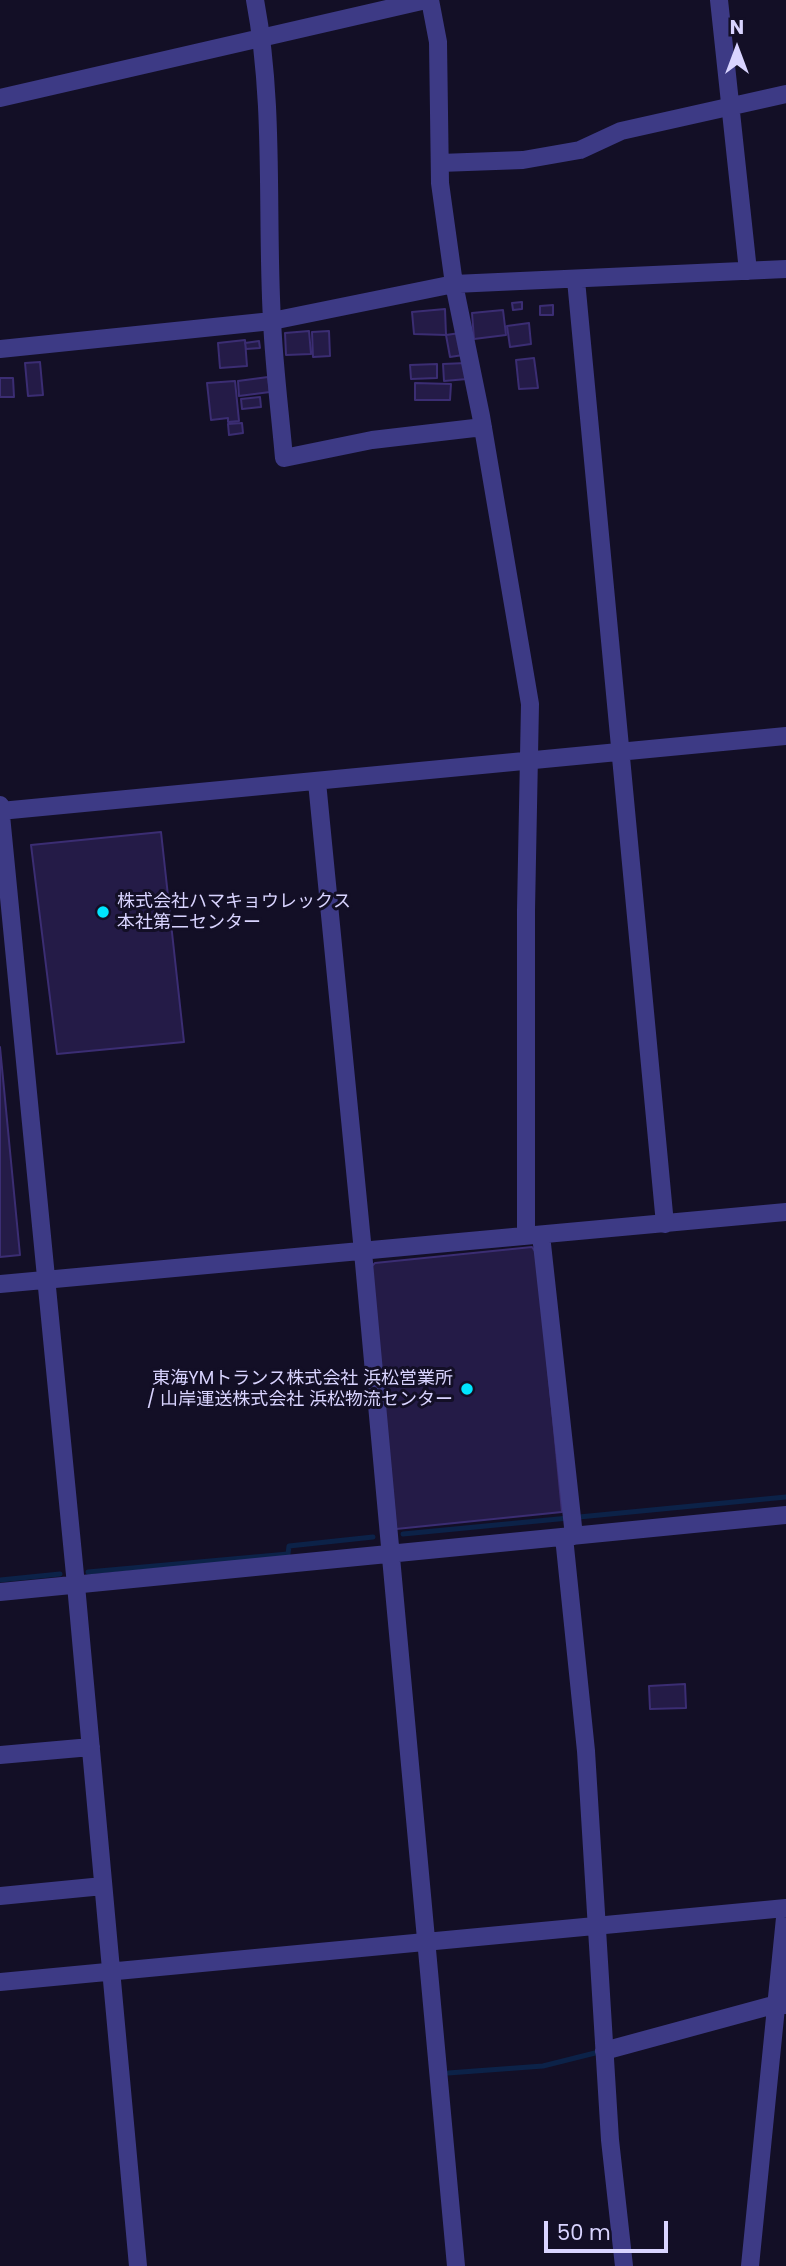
<!DOCTYPE html>
<meta charset="utf-8">
<style>
body{margin:0}
#map{position:relative;width:786px;height:2266px;overflow:hidden;background:#130f26;font-family:Poppins,sans-serif}
canvas{display:block}
.north{position:absolute;left:702px;top:14px;width:70px;height:70px;-webkit-text-stroke:5px #130f26;paint-order:stroke;rotate:0deg;font-size:19px;font-weight:700;line-height:28px;text-align:center;color:#d9d4ff}
.north::after{content:'';display:block;margin:auto;width:24px;height:32px;background:#d9d4ff;clip-path:polygon(50% 0,100% 100%,50% 72%,0 100%)}
.scale{position:absolute;left:544px;top:2221px;width:124px;height:32px;box-sizing:border-box;border:4px solid #d9d4ff;border-top:0;padding-left:9px;font-size:21px;line-height:24px;white-space:nowrap;color:#d9d4ff;-webkit-text-stroke:5px #130f26;paint-order:stroke}
</style>
<div id="map">
<canvas width="786" height="2266"></canvas>
<div class="north">N</div>
<div class="scale">50 m</div>
</div>
<script>
const c = document.querySelector('canvas').getContext('2d');
c.lineJoin = 'round';
function trace(path, color, width, dash) {
  c.strokeStyle = color;
  c.lineWidth = width;
  c.lineCap = dash ? 'butt' : 'round';
  c.setLineDash(dash || []);
  c.stroke(path);
}
function fill(path, color) {
  c.fillStyle = color;
  c.fill(path, 'evenodd');
}
function label(font, color, halo, rows, align = 'center') {
  c.font = font + ' Poppins,"Noto Sans JP",sans-serif';
  c.lineWidth = 6;
  c.setLineDash([]);
  c.textBaseline = 'middle';
  c.strokeStyle = halo;
  c.fillStyle = color;
  for (const [text, x, y, turn = 0] of rows) {
    c.save();
    c.translate(x, y);
    c.rotate((+turn || 0) * Math.PI / 180);
    c.textAlign = isNaN(turn) ? turn : align;
    if (halo) c.strokeText(text, 0, 0);
    c.fillText(text, 0, 0);
    c.restore();
  }
}
trace(new Path2D(`
 M403,1534L786,1497
 M88,1572L288,1554L289,1546L373,1537
 M0,1580L60,1574
 M448,2073L543,2066L595,2053`), '#0c2248', 5);
const building = new Path2D(`
 M522,302V309L513,310L512,303Z
 M553,305V315H540V306Z
 M445,309L446,335L414,334L412,312Z
 M503,310L506,335L474,339L472,313Z
 M529,323L531,344L510,347L507,326Z
 M309,331L311,354L286,355L285,333Z
 M329,331L330,356L313,357L312,332Z
 M460,333L463,355L450,357L446,335Z
 M245,340L247,366L220,368L218,343Z
 M259,341L260,348L246,349L245,343Z
 M534,358L538,388L519,389L516,360Z
 M40,362L43,395L28,396L25,363Z
 M466,363L467,379L444,381L443,364Z
 M437,364V378L411,379L410,365Z
 M268,377L270,392L239,396L238,381Z
 M0,378H13L14,397H0Z
 M235,381L239,421L228,422V418L211,420L207,383Z
 M415,383L451,384L450,400H415Z
 M260,397L261,407L242,409L241,399Z
 M242,423L243,433L229,435L228,424Z
 M161,832L184,1042L57,1054L31,845Z
 M0,1047L20,1255L0,1257Z
 M532,1247L537,1254L562,1512L396,1529L371,1267L375,1263Z
 M685,1684L686,1708L650,1709L649,1686Z`);
fill(building, '#241b47');
trace(building, '#3b2d73', 2);
trace(new Path2D(`
 M255,0C275,105 266,214 272,320C274,366 280,412 284,458L372,440L483,427
 M430,0L438,42L440,183L454,284L481,416L530,704L526,910V1235
 M719,0L748,271
 M0,98L426,0
 M440,163L523,160L580,150L621,131L786,94
 M576,280L665,1224
 M0,349L272,321L454,284L786,269
 M317,782L363,1252L456,2266
 M0,805L76,1585L138,2266
 M0,811L786,736
 M541,1235L574,1536
 M0,1284L786,1212
 M564,1537L586,1751L610,2140L624,2266
 M0,1592L786,1515
 M0,1755L91,1747
 M0,1896L103,1886
 M0,1982L786,1908
 M604,2051L777,2004L786,2005
 M750,2266L786,1908`), '#3d3a85', 18);
for (const [x, y, r, color] of [
 [103,912,7,"#00e5ff"],
 [467,1389,7,"#00e5ff"]
]) {
  const dot = new Path2D();
  dot.arc(x, y, r, 0, 2 * Math.PI);
  c.fillStyle = color;
  c.fill(dot);
  trace(dot, '#130f26', 2.5);
}
label('18px', '#d9d4ff', '#130f26', [
 ["株式会社ハマキョウレックス",117,902],
 ["本社第二センター",117,923],
 ["東海YMトランス株式会社 浜松営業所",453,1379,"right"],
 ["/ 山岸運送株式会社 浜松物流センター",453,1400,"right"]
], 'left');
</script>
